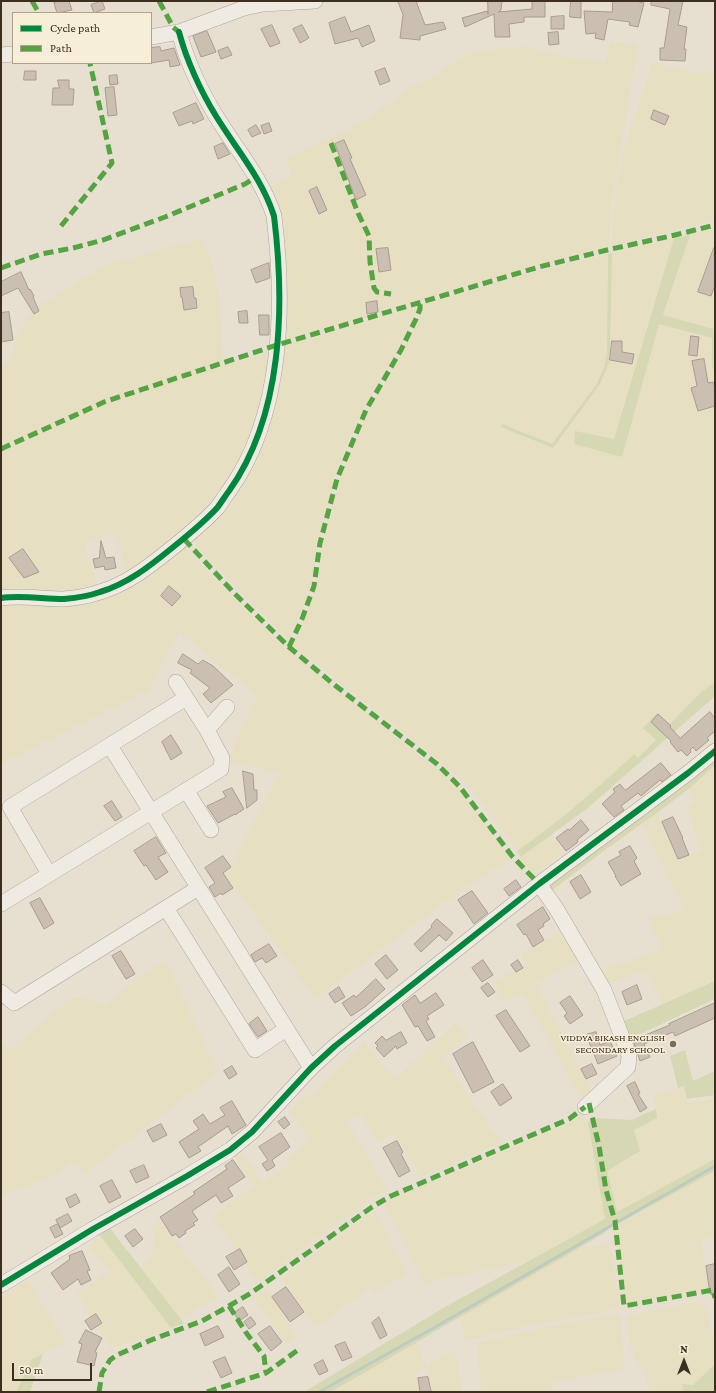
<!DOCTYPE html>
<style>
body{margin:0}
#map{position:relative;width:716px;height:1393px;overflow:hidden;background:#e7e0d1;font-family:"Crimson Pro",serif}
canvas{display:block}
.frame{position:absolute;inset:0;border:2px solid #3d2e20;pointer-events:none}
.legend{position:absolute;left:12px;top:12px;width:140px;height:52px;box-sizing:border-box;background:#f7eed8;border:1px solid #ada18e;margin:0;padding:5px 7px;list-style:none;font-size:12px;color:#3d2e20}
.legend li{display:flex;align-items:center;gap:8px;height:20px}
.legend b{width:20px;border:1px solid #ada18e}
.north{position:absolute;left:664px;top:1341px;width:40px;height:40px;-webkit-text-stroke:3px #f7eed8;paint-order:stroke;rotate:0deg;font-size:11px;font-weight:700;line-height:16px;text-align:center;color:#3d2e20}
.north::after{content:'';display:block;margin:auto;width:14px;height:18px;background:#3d2e20;clip-path:polygon(50% 0,100% 100%,50% 72%,0 100%)}
.scale{position:absolute;left:12px;top:1363px;width:80px;height:18px;box-sizing:border-box;border:2px solid #3d2e20;border-top:0;padding-left:5px;font-size:12px;line-height:14px;white-space:nowrap;color:#3d2e20;-webkit-text-stroke:3px #f7eed8;paint-order:stroke}
</style>
<div id="map">
<canvas width="716" height="1393"></canvas>
<div class="frame"></div>
<ul class="legend">
<li><b style="height:5px;background:#00873e"></b>Cycle path</li>
<li><b style="height:5px;background:#54a441"></b>Path</li>
</ul>
<div class="north">N</div>
<div class="scale">50 m</div>
</div>
<script>
const c = document.querySelector('canvas').getContext('2d');
c.lineJoin = 'round';
function fill(path, color) {
  c.fillStyle = color;
  c.fill(path, 'evenodd');
}
function trace(path, color, width, dash) {
  c.strokeStyle = color;
  c.lineWidth = width;
  c.lineCap = dash ? 'butt' : 'round';
  c.setLineDash(dash || []);
  c.stroke(path);
}
function label(font, color, halo, rows, align = 'center') {
  c.font = font + ' "Crimson Pro",serif';
  c.lineWidth = 3;
  c.setLineDash([]);
  c.textBaseline = 'middle';
  c.strokeStyle = halo;
  c.fillStyle = color;
  for (const [text, x, y, turn = 0] of rows) {
    c.save();
    c.translate(x, y);
    c.rotate((+turn || 0) * Math.PI / 180);
    c.textAlign = isNaN(turn) ? turn : align;
    if (halo) c.strokeText(text, 0, 0);
    c.fillText(text, 0, 0);
    c.restore();
  }
}
fill(new Path2D(`
 M610,41L638,44L610,214L609,246L479,283L285,341L284,267L267,188L292,176L286,159L345,131L370,117L412,86L433,77L458,60L478,51L527,46L551,54L605,63Z
 M653,61L691,73H715V220L612,246V227L617,185L621,159Z
 M715,229V327L713,329L663,315L690,235Z
 M202,238L214,269L220,305L223,365L269,351L267,370L249,446L213,505L128,577L114,533L84,545L101,592L1,598V366L11,359L20,329L38,306L109,264Z
 M674,238L614,439L575,431L574,444L622,457L659,324L712,338V365L715,376V682L700,693L670,724L657,713L656,740L638,758L634,754L603,784L567,815L548,829L517,851L469,786L452,771L293,645L314,593L318,573L322,545L332,506L349,454L370,408L403,351L420,315L422,304L534,272L608,254L607,353L604,368L596,385L552,444L502,424L501,427L553,448L600,384L610,353L612,253Z
 M418,306L415,316L400,349L363,410L347,444L336,473L319,541L311,586L289,641L197,547L194,540L195,536L223,509L284,346Z
 M183,545L216,580L288,651L435,768L460,789L494,834L509,859L441,905L315,999L226,875L280,772L249,767L229,760L243,724L257,696L179,632L149,690L1,764V603L80,602Z
 M715,765V981L662,1004L646,971L608,984L600,971L652,953L663,951L647,919L684,910L642,823L657,813L678,859L702,851L686,807L694,802L690,788Z
 M551,835L564,852L536,874L526,865L521,857Z
 M562,931L579,960L536,983L592,1093L583,1101L522,993L504,1002L494,981L526,965L521,954Z
 M166,961L218,1072L85,1173L75,1161L56,1174L1,1197V1042L10,1049L71,998L92,999L105,1006L142,975Z
 M456,1022L467,1037L443,1057L501,1143L421,1177L393,1133L377,1142L361,1114L346,1120L387,1189L368,1201L257,1282L212,1216L226,1207L225,1205L253,1187L234,1158L242,1153L263,1182L290,1164L287,1158L310,1140L290,1111L304,1096L311,1098L316,1095L324,1083L364,1042L395,1079Z
 M684,1086L688,1103L715,1099V1159L617,1213L607,1171L639,1151L634,1130L657,1118L653,1097Z
 M583,1114L588,1122L605,1219L525,1262L424,1283L384,1203L402,1194L491,1157L574,1121Z
 M715,1171V1237L701,1239L708,1288L627,1307L621,1265L616,1246L613,1226Z
 M375,1210L407,1273L375,1293L370,1286L327,1320L315,1327L282,1278Z
 M160,1221L219,1297L181,1319L141,1268L150,1255L155,1238L152,1226Z
 M100,1235L171,1328L111,1349L77,1293L109,1272L88,1244Z
 M609,1245L613,1262L621,1309L527,1326L467,1340L459,1317L577,1248Z
 M28,1280L66,1343L32,1359L16,1392H1V1296Z
 M266,1289L298,1337L286,1345L254,1297Z
 M692,1303H699L704,1305L708,1312L715,1351V1364L693,1385L682,1384L683,1392H650L644,1371L634,1358L631,1349L629,1341L628,1315Z
 M611,1315H617L621,1318L624,1369L552,1382L553,1392H481L477,1343L553,1326Z
 M416,1341L426,1366L416,1372L420,1392H331Z
 M455,1350L462,1392H432L428,1367L432,1362L446,1353Z`), '#e6dfc2');
fill(new Path2D(`
 M690,235L663,315L713,329L715,327V376L712,365V338L659,324L622,457L574,444L575,431L614,439L674,238Z
 M612,253L610,353L609,362L600,384L553,448L501,427L502,424L552,444L596,385L604,368L607,353L608,254Z
 M715,682V696L589,807L521,857L517,851C559,822 597,789 634,754L638,758L656,740L643,728L657,713L670,724L700,693Z
 M715,758V765L690,788L657,813L609,847L551,891V885L554,882L684,784Z
 M715,981V999L629,1039L622,1022Z
 M685,1050L693,1081L715,1071V1095L687,1099L684,1086L678,1088L670,1056Z
 M656,1109L657,1118L634,1130L640,1151L607,1171L617,1212L715,1159V1171L613,1226L603,1234L331,1392H304L445,1307L605,1219L588,1122L596,1118L631,1120Z
 M110,1228L112,1231L184,1323L171,1328L100,1235Z
 M43,1354L30,1392H16L32,1359Z
 M715,1364V1392H683L682,1384L693,1385Z`), '#d6d7b3');
trace(new Path2D(`
 M319,1392L437,1326L715,1166`), '#bcccc2', 3);
const building = new Path2D(`
 M60,1H69L72,10L57,13L54,3Z
 M102,1L105,9L94,13L91,5Z
 M398,1H416L425,25L443,22L446,29L420,36V40L400,38L403,15Z
 M488,1H502L501,10L498,12L532,9V1H545V17H524V22L509,24L510,37H495L494,14L465,27L462,18L487,11L488,14Z
 M571,1H581V18L570,17Z
 M613,1H636L644,3L638,27L629,25L630,22L608,19L604,40L595,38L596,33L586,34L584,11L612,12Z
 M652,1H683L678,25L687,27L684,49H686L685,61L660,60V48H664L670,9L651,5Z
 M564,16V29H551V17Z
 M345,17L351,32L369,25L375,41L362,47L358,38L335,44L329,23Z
 M272,25L280,43L270,47L261,29Z
 M302,25L309,38L300,43L293,29Z
 M207,31L216,52L201,57L193,36Z
 M558,32L559,44L549,45L548,33Z
 M160,47L161,51L174,48L180,65L170,67L169,60L151,63V48Z
 M228,47L232,55L221,59L218,51Z
 M385,68L390,81L380,85L375,72Z
 M25,71H36V80H24Z
 M117,75L118,84L110,85L109,76Z
 M58,80H69V89H74L73,105H52L53,88H59Z
 M114,87L117,115L108,116L105,88Z
 M196,103L204,119L193,124L192,121L179,126L173,113Z
 M654,110L669,116L665,125L651,119Z
 M269,123L272,131L264,134L261,126Z
 M256,125L261,133L252,137L248,130Z
 M344,140L352,158L350,159L366,195L356,200L335,144Z
 M223,143L230,154L218,159L214,147Z
 M317,187L327,210L319,214L309,191Z
 M388,248L391,270L379,272L376,249Z
 M714,248L715,249V285L711,296L698,292Z
 M269,263L270,278L256,283L251,270Z
 M21,272L29,290L30,289L34,296L33,297L39,311L34,314L18,288L1,296V282Z
 M193,287L194,298H196L197,308L184,310L182,297H181L180,288Z
 M377,301L378,312L367,314L366,303Z
 M247,311L248,323H239L238,312Z
 M9,312L13,340L1,342V313Z
 M259,315H269V335H260Z
 M691,336L699,337L697,356L689,355Z
 M612,341H622V352L634,354L632,364L610,360Z
 M704,359L708,383L713,382L715,388V406L698,411L691,388L697,386L692,361Z
 M101,541L106,558L114,557L116,568L105,570L104,566L95,568L93,559L99,558Z
 M23,549L39,572L24,578L9,558Z
 M169,586L181,596L172,606L161,596Z
 M183,654L198,664L203,660L213,666L233,685L211,703L203,694L210,688L190,673L192,670L178,663Z
 M710,712L715,718V731L707,738L709,740L696,751L693,747L690,750L691,752L687,756L681,750L678,752L670,742L671,741L651,722L658,714L671,726L670,727L680,738Z
 M171,735L182,753L171,760L162,742Z
 M661,763L671,775L662,782L660,780L641,796L638,793L621,806L624,810L614,817L602,804L615,792L613,789L620,784L625,790Z
 M243,771L253,774L254,790H257V800L247,808Z
 M232,788L244,809L235,815V814L218,823L207,806L226,797L223,792Z
 M112,801L122,817L115,821L104,806Z
 M673,817L683,838H682L689,855L678,859L662,822Z
 M581,820L589,830L577,840L578,842L566,851L556,838L568,829L569,830Z
 M156,837L166,853L158,857L168,872L156,880L146,865L144,866L134,851Z
 M630,846L637,858L634,861L641,874L621,886L615,876H616L608,862L621,855L619,852Z
 M223,856L231,867L223,873L233,888L222,895L221,893L215,897L209,887L215,883L205,868Z
 M581,875L591,892L580,899L570,882Z
 M516,880L521,887L509,896L504,889Z
 M472,891L488,913L474,924L458,900Z
 M40,898L54,923L44,929L30,903Z
 M543,907L550,919L543,924L544,926L538,930L544,940L533,947L526,934L524,935L517,925Z
 M437,919L453,933L446,941L439,935L421,952L414,944L432,927L431,926Z
 M269,944L277,956L266,963L262,958L255,962L251,955Z
 M121,951L135,974L126,979L112,956Z
 M386,955L398,970L387,979L375,964Z
 M483,960L493,975L482,982L472,968Z
 M518,960L523,968L516,972L511,965Z
 M376,979L385,989L366,1006L351,1016L342,1003L354,995L356,997Z
 M488,983L495,992L488,997L481,988Z
 M637,985L642,999L627,1005L622,992Z
 M339,987L345,997L335,1003L329,994Z
 M436,993L444,1005L427,1016L429,1019L426,1021L435,1037L427,1041L418,1026L415,1027L402,1005L415,995L420,1003Z
 M570,996L583,1015L570,1024L564,1016L567,1013L560,1003Z
 M715,1003V1018L675,1036L673,1032L644,1044L650,1057L640,1061L633,1040L670,1025L669,1024Z
 M506,1010L530,1046L520,1052L496,1016Z
 M258,1017L267,1031L258,1037L249,1024Z
 M401,1032L407,1043L397,1049L396,1046L384,1057L376,1048L378,1046L375,1043L382,1036L386,1040Z
 M596,1032L600,1045L610,1041L617,1056L598,1064L586,1035Z
 M473,1042L494,1082L473,1093L453,1054Z
 M592,1064L597,1074L586,1079L581,1069Z
 M232,1066L237,1074L229,1079L224,1071Z
 M635,1082L640,1093L638,1094L647,1108L640,1112L627,1086Z
 M503,1084L512,1098L500,1106L491,1092Z
 M232,1101L246,1125L232,1134L228,1126L198,1147L201,1151L189,1158L179,1142L199,1129L193,1121L203,1114L210,1124L225,1115L220,1108Z
 M285,1117L290,1124L284,1129L278,1122Z
 M161,1124L167,1135L153,1142L147,1131Z
 M281,1133L290,1147L272,1160L275,1166L267,1171L262,1164L268,1160L259,1147Z
 M397,1141L403,1152L401,1154L410,1171L399,1177L383,1148Z
 M233,1160L245,1177L228,1188L233,1196L221,1203L216,1195L192,1211L198,1220L193,1223L195,1225L185,1231L186,1233L179,1238L176,1234L172,1236L160,1217L195,1194L193,1192L227,1169L225,1166Z
 M144,1165L149,1177L136,1183L130,1171Z
 M112,1180L121,1197L109,1203L100,1186Z
 M76,1194L80,1202L70,1208L66,1199Z
 M68,1214L72,1221L60,1228L56,1220Z
 M58,1224L63,1234L55,1238L50,1228Z
 M135,1229L143,1239L133,1247L125,1236Z
 M240,1249L247,1262L234,1270L226,1257Z
 M82,1251L90,1270L87,1271L91,1280L81,1285L78,1279L63,1290L51,1273L70,1259L69,1256Z
 M715,1264V1294H710L706,1266Z
 M229,1267L240,1284L229,1292L218,1275Z
 M286,1287L304,1312L290,1322L272,1297Z
 M243,1307L248,1315L239,1321L234,1313Z
 M96,1314L102,1323L91,1330L85,1321Z
 M251,1317L256,1324L249,1329L244,1322Z
 M379,1317L387,1335L380,1339L372,1323Z
 M218,1326L224,1337L205,1346L200,1334Z
 M270,1326L282,1342L271,1351L258,1334Z
 M86,1330L102,1338L95,1352L97,1353L94,1366L77,1362L82,1344L79,1343Z
 M345,1342L352,1357L342,1361L335,1346Z
 M225,1357L232,1373L221,1378L213,1362Z
 M323,1360L328,1371L319,1375L314,1365Z
 M428,1377L431,1391L420,1392L418,1378Z`);
fill(building, '#cbbfb2');
trace(building, '#a89c90', 1);
const minor = new Path2D(`
 M151,37L179,32L244,8L263,4L315,1
 M1,55L13,54
 M1,598C22,595 43,599 64,599C76,598 89,596 100,592C127,584 150,566 172,548C187,536 204,522 217,508C221,503 225,496 229,491C283,415 285,305 274,216C262,178 236,149 216,116C201,92 186,59 179,32
 M207,730L227,707
 M110,746L311,1068
 M186,790L211,830
 M49,874L10,807L186,698
 M539,884L556,908L604,990L629,1055L628,1067L585,1107
 M1,904L221,769L222,758L207,730L176,682
 M166,908L255,1050L286,1029
 M1,992L14,1003L198,888
 M1,1285L93,1229L187,1176L230,1150L252,1132L311,1068L335,1046L539,884L688,773L715,751`);
trace(minor, '#ada599', 16);
trace(minor, '#efebe3', 15);
trace(new Path2D(`
 M32,1L39,13
 M159,1L173,27L179,32
 M331,143L358,213L369,236L370,262L374,288L377,292L391,294
 M61,226L112,163L90,63
 M1,268L41,254L73,248L103,240L165,217L245,184L256,177
 M1,449L104,402L277,345L539,267L607,250L675,235L715,225
 M184,539L235,594L289,647L332,683L437,764L460,787L512,856L539,884
 M289,647L302,619L314,586L320,543L337,479L366,410L401,350L416,319L420,309V303
 M589,1103L599,1146L606,1190L615,1221L624,1306L713,1290L715,1298
 M229,1306L247,1334L264,1356L266,1373
 M99,1392L102,1373L110,1360L117,1355L151,1340L202,1321L229,1306L251,1293L372,1207L391,1196L569,1119L585,1107
 M207,1392L266,1373L298,1350`), '#54a441', 5, [10, 5]);
trace(new Path2D(`
 M1,598C22,595 43,599 64,599C76,598 89,596 100,592C127,584 150,566 172,548C187,536 204,522 217,508C221,503 225,496 229,491C283,415 285,305 274,216C262,178 236,149 216,116C201,92 186,59 179,32
 M1,1285L93,1229L187,1176L230,1150L252,1132L311,1068L335,1046L539,884L688,773L715,751`), '#00873e', 6);
for (const [x, y, r, color] of [
 [673,1044,4,"#786c5e"]
]) {
  const dot = new Path2D();
  dot.arc(x, y, r, 0, 2 * Math.PI);
  c.fillStyle = color;
  c.fill(dot);
  trace(dot, '#f7eed8', 1.5);
}
label('10px', '#3d2e20', '#f7eed8', [
 ["VIDDYA BIKASH ENGLISH",665,1038],
 ["SECONDARY SCHOOL",665,1050]
], 'right');
</script>
